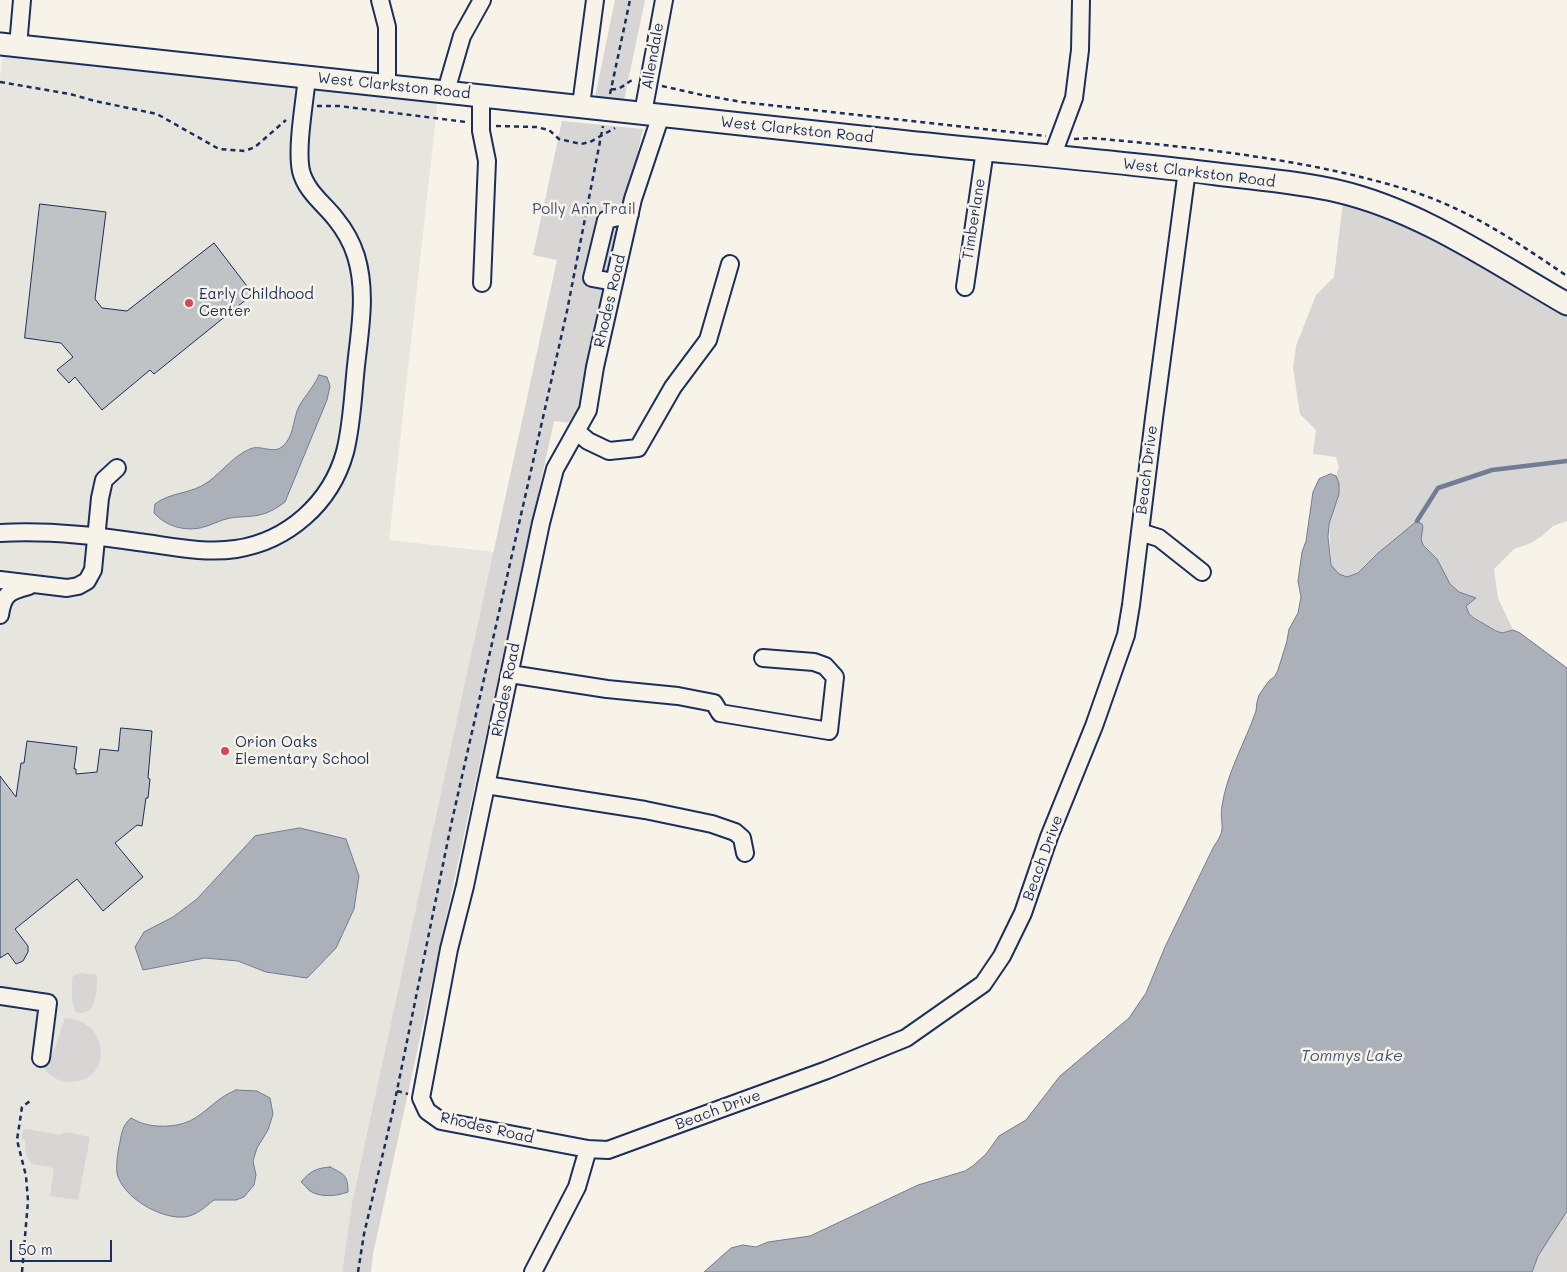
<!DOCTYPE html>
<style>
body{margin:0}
#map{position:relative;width:1567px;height:1272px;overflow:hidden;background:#f7f3e8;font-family:Mali,sans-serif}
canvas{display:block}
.scale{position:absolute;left:10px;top:1240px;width:102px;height:22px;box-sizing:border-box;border:2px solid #1b2f5e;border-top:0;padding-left:6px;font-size:15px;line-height:18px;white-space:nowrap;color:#1b2f5e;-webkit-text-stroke:4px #f7f3e8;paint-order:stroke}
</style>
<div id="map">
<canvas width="1567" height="1272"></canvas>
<div class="scale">50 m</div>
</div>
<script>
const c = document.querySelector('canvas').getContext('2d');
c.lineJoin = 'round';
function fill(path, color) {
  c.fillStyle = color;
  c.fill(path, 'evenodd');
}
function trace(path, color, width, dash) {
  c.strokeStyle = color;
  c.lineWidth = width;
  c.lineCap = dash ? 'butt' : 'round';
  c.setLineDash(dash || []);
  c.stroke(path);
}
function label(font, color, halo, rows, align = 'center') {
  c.font = font + ' Mali,sans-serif';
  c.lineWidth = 5;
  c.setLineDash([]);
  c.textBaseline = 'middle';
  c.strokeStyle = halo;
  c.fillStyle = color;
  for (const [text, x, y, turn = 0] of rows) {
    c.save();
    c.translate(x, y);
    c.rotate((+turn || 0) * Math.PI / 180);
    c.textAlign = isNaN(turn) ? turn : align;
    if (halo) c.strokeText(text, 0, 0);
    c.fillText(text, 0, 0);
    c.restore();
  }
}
fill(new Path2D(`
 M3,53L438,98L389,540L494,552L358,1173L342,1272H0V78Z`), '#e6e5de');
fill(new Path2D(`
 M615,0H645L624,100L595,97Z
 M562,121L643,129L579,424L554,421L373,1254L371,1272H342L352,1204L365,1142L557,260L533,255Z
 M1343,201L1388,216L1444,242L1567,315V521L1553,526L1542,536L1531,543L1514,549L1494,569L1498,598L1513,630L1502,633L1496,631L1469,614L1448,644L1567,739V1272H1223L1331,565L1329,524L1339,488L1336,476L1339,467L1336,457L1313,454L1316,430L1300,414L1293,368L1296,346L1316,295L1334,277Z
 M79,973L97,975C97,988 97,1019 76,1012L72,1002V980L73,976Z
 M65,1018C112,1020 113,1084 68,1082C55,1081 47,1073 40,1063L55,1048Z
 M26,1129L60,1135L66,1132L90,1137L78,1200L50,1196L54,1168L32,1164L26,1155L25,1140L22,1139L23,1130Z`), '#d7d6d4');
const water = new Path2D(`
 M319,375L327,377L330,386L327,400L285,502C262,519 255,515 230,518C220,520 210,526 200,528C183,531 166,526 154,513L155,504C170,492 192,494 208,482C222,472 233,456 250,449C261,444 273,455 283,446C293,437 293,423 297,411C302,398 313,389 319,375Z
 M1331,474L1336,476L1339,483V494L1329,524L1328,537L1331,565L1339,574L1347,577L1358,573L1377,554L1417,521L1422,524L1423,527L1421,539L1423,545L1437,559L1450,584L1459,592L1476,598L1466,606L1469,614L1474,618L1496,631L1502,633L1513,630L1520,633L1567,668V1211L1538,1256L1532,1272H704L731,1248L743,1245L756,1247L768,1242L810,1236L918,1185L965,1171L974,1165L986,1154L999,1136L1026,1120L1060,1076L1129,1018L1146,993L1165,947L1214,846C1228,827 1219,825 1222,806C1227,772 1245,743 1256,711L1257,702L1259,695L1268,682L1275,676L1278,670L1287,641L1289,629L1298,613L1301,597L1298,581L1302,552L1306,541L1313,492L1319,479Z
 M300,828L346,839L359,876L354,909L336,948L307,978L266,972L238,961L205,958L143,970L135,947L144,932L173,917L197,899L255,836Z
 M236,1090L257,1091L270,1098L273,1114L268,1130L257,1148L253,1161L256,1175L254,1185L244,1197L236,1200H214C205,1207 196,1216 184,1217C160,1219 122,1197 117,1173C116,1164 118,1150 120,1142C122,1131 123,1125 131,1118C135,1120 140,1123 145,1124C159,1128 182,1127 195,1118C211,1108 217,1098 236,1090Z
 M330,1167C344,1174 348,1175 348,1192C337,1196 321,1198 310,1191C307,1189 304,1184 301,1182C310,1171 317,1168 330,1167Z`);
fill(water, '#acb0b9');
trace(water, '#727c95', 1);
trace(new Path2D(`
 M1417,521L1438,488L1492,470L1567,461`), '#727c95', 4.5);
const building = new Path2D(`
 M40,204L106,212L95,299L102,308L127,311L214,243L253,294L154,374L150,370L102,410L75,377L69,383L57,370L73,357L61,343L25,338Z
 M121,728L152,731L148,778L150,779L148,798H146L142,826L137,825L115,843L143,877L103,911L77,879L15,929L28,946V952L23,961L16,964L8,953L0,958V776L16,797L21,763H24L27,741L77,747L74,769H76V774L97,772L100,749L118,751Z`);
fill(building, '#c0c3c5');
trace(building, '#1b2f5e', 1);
const minor = new Path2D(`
 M380,0L387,27V85
 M18,46L22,0
 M446,91L462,36L482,0
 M481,95V131L487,161L482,283
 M581,105L595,0
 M643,113L664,0
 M661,115L633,199L595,367L588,410L555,469L541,523L465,886L449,949L421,1098L427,1111L441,1121L588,1149L608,1150L827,1070L906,1038L983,984L1002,956L1023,913L1049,837L1094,726L1126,635L1131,605L1154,418L1187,170
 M1052,157L1074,98L1080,50L1081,0
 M614,282L592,278L606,220L630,214
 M965,287L985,150
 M576,431L588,441L609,451L638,448L673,387L708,340L730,264
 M1140,532L1159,538L1202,572
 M0,533C46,530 92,535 138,542C170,546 204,554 236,549C288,541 331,503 345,452C352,425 353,394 356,366C360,329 367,292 356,256C352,243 344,229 335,218C323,203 306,191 301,171C296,147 305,101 307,76
 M0,580L67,588L78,586L87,581L93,570L100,498L104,480L117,468
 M0,615C3,594 9,591 29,586
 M510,674L607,689L678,696L714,703L720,713L829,731L835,677L825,666L814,662L763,658
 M486,785L645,810L712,824L735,832L742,838L745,853
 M0,996L48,1003L41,1058
 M533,1272L577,1187L588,1149`);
const major = new Path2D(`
 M0,44C296,74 592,108 889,140C998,152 1108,160 1217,174C1257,179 1298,182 1337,191C1420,210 1494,262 1567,304`);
trace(minor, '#1b2f5e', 20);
trace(major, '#1b2f5e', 25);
trace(new Path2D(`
 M0,82L70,94L95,101L157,114L219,149L231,150L245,151L255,147L286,120
 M662,86L702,95L742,102L1046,136
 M611,89C621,91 626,82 635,79
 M610,94L630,0
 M317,106H339L466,122
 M496,126L536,127L549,130L559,139L581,144L590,142L615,128
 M1074,139L1091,138C1180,146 1269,155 1357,176C1385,183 1416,191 1443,203C1488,222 1527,249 1567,276
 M397,1091L408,1094
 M22,1272L28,1201L26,1176L17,1140L22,1107L30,1101
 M358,1272L364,1234L392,1115L451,825L567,311L603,126`), '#1b2f5e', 2.5, [5, 4]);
trace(minor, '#f7f3e8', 16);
trace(major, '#f7f3e8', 21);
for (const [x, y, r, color] of [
 [189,303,5,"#d1495b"],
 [225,751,5,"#d1495b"]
]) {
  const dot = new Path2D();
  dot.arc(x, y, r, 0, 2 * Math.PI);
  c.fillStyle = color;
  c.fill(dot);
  trace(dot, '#f7f3e8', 2);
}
label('15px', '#1b2f5e', '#f7f3e8', [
 ["Allendale",653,56,-80],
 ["West Clarkston Road",394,86,6],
 ["West Clarkston Road",797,130,6],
 ["West Clarkston Road",1199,173,7],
 ["Timberlane",974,219,-81],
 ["Rhodes Road",610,301,-77],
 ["Beach Drive",1147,470,-83],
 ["Rhodes Road",506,690,-79],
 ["Beach Drive",1043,858,-70],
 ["Beach Drive",718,1110,-20],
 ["Rhodes Road",487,1128,13]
]);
label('15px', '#415076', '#f7f3e8', [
 ["Polly Ann Trail",584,209]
]);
label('15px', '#1b2f5e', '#f7f3e8', [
 ["Early Childhood",199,294],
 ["Center",199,311],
 ["Orion Oaks",235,742],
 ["Elementary School",235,759]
], 'left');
label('italic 16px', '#465679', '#f7f3e8', [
 ["Tommys Lake",1352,1056]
]);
</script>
